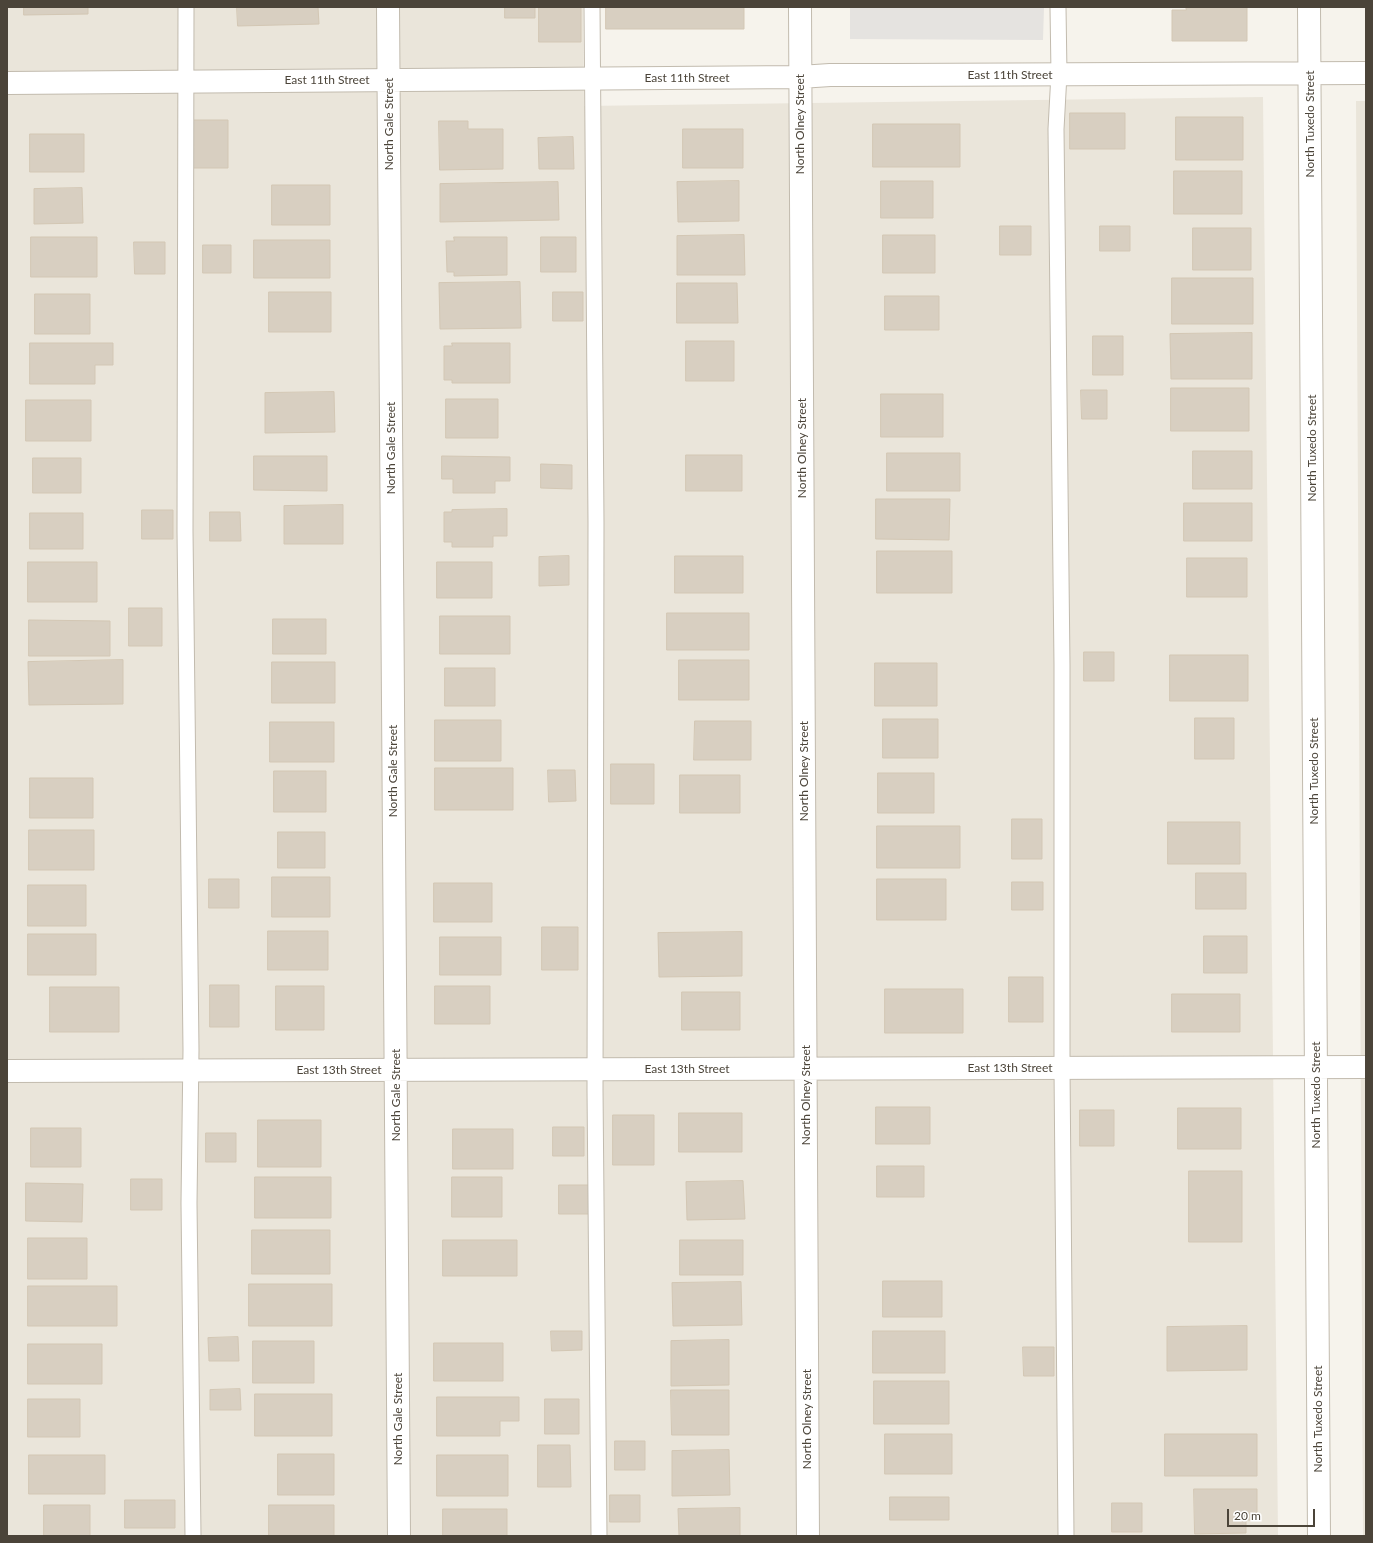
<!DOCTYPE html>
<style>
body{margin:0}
#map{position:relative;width:1373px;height:1543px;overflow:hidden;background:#f6f3ec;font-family:Lato,sans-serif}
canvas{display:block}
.frame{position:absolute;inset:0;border:8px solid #4b4439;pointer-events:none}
.scale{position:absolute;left:1227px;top:1509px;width:88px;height:18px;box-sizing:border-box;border:2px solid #4b4439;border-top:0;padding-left:5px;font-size:12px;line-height:14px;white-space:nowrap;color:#4b4439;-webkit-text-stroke:3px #fff;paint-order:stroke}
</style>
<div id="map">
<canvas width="1373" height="1543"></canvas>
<div class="frame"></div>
<div class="scale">20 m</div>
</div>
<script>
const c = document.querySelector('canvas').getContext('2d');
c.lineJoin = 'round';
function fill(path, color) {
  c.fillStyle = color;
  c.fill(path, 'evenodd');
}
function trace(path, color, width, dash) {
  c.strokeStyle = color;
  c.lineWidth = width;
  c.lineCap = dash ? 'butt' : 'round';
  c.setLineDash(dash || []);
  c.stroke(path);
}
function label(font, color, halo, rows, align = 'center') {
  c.font = font + ' Lato,sans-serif';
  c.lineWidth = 3.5;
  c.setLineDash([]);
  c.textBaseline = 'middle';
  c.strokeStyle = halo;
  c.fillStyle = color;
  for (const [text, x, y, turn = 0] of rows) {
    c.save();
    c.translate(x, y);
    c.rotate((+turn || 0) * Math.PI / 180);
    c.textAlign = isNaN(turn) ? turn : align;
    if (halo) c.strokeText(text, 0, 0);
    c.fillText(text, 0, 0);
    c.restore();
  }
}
fill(new Path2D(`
 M7,7H583L584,106L1263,97L1278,1536H7Z
 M1356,101H1366V1536H1363Z`), '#eae5da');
fill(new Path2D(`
 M850,7H1044L1043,40L850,39Z`), '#e5e3e0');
const building = new Path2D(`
 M24,7H88V14L24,15Z
 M237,7H318L319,24L238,26Z
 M505,7H535V18H505Z
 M539,7H581V42H539Z
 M606,7H744V29H606Z
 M1186,7H1247V41H1172V10H1186Z
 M1070,113H1125V149H1070Z
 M1176,117H1243V160H1176Z
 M191,120H228V168H191Z
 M439,121H468V129H503V169L440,170Z
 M873,124H960V167H873Z
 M683,129H743V168H683Z
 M30,134H84V172H30Z
 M573,137L574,169H539L538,138Z
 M1174,171H1242V214H1174Z
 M739,181V221L678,222L677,182Z
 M881,181H933V218H881Z
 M558,182L559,220L440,222V184Z
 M272,185H330V225H272Z
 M82,188L83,223L34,224V189Z
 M1000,226H1031V255H1000Z
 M1100,226H1130V251H1100Z
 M1193,228H1251V270H1193Z
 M744,235L745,275H677V236Z
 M883,235H935V273H883Z
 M31,237H97V277H31Z
 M454,237H507V275L454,276V272H447L446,241H454Z
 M541,237H576V272H541Z
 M254,240H330V278H254Z
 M134,242H165V274H135Z
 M203,245H231V273H203Z
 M1172,278H1253V324H1172Z
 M520,282L521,328L440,329L439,283Z
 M677,283H737L738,323H677Z
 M269,292H331V332H269Z
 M553,292H583V321H553Z
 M35,294H90V334H35Z
 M885,296H939V330H885Z
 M1252,333V379H1171L1170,334Z
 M1093,336H1123V375H1093Z
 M686,341H734V381H686Z
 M30,343H113V365H95V384H30Z
 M452,343H510V383H452V380H444V346H452Z
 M1171,388H1249V431H1171Z
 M1081,390H1107V419H1082Z
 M334,392L335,432L265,433V393Z
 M881,394H943V437H881Z
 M446,399H498V438H446Z
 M26,400H91V441H26Z
 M1193,451H1252V489H1193Z
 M887,453H960V491H887Z
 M686,455H742V491H686Z
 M254,456H327V491L254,490Z
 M442,456L510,457V481H495V493H453V479H442Z
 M33,458H81V493H33Z
 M541,464L572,465V489L541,488Z
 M876,499H950L949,540L876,539Z
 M1184,503H1252V541H1184Z
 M343,505V544H284V506Z
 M507,509V536H493V547H452V542H444V512H452V510Z
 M142,510H173V539H142Z
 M210,512H240L241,541H210Z
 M30,513H83V549H30Z
 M877,551H952V593H877Z
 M569,556V585L539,586V557Z
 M675,556H743V593H675Z
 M1187,558H1247V597H1187Z
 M28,562H97V602H28Z
 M437,562H492V598H437Z
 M129,608H162V646H129Z
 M667,613H749V650H667Z
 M440,616H510V654H440Z
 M273,619H326V654H273Z
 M29,620L110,621V656H29Z
 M1084,652H1114V681H1084Z
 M1170,655H1248V701H1170Z
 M123,660V704L29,705L28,662Z
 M679,660H749V700H679Z
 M272,662H335V703H272Z
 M875,663H937V706H875Z
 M445,668H495V706H445Z
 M1195,718H1234V759H1195Z
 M883,719H938V758H883Z
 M435,720H501V761H435Z
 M695,721H751V760H694Z
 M270,722H334V762H270Z
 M611,764H654V804H611Z
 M435,768H513V810H435Z
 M548,770H575L576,801L549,802Z
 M274,771H326V812H274Z
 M878,773H934V813H878Z
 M680,775H740V813H680Z
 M30,778H93V818H30Z
 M1012,819H1042V859H1012Z
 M1168,822H1240V864H1168Z
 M877,826H960V868H877Z
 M29,830H94V870H29Z
 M278,832H325V868H278Z
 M1196,873H1246V909H1196Z
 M272,877H330V917H272Z
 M209,879H239V908H209Z
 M877,879H946V920H877Z
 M1012,882H1043V910H1012Z
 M434,883H492V922H434Z
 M28,885H86V926H28Z
 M542,927H578V970H542Z
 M268,931H328V970H268Z
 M742,932V976L659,977L658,933Z
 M28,934H96V975H28Z
 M1204,936H1247V973H1204Z
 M440,937H501V975H440Z
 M1009,977H1043V1022H1009Z
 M210,985H239V1027H210Z
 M276,986H324V1030H276Z
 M435,986H490V1024H435Z
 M50,987H119V1032H50Z
 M885,989H963V1033H885Z
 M682,992H740V1030H682Z
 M1172,994H1240V1032H1172Z
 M876,1107H930V1144H876Z
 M1178,1108H1241V1149H1178Z
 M1080,1110H1114V1146H1080Z
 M679,1113H742V1152H679Z
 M613,1115H654V1165H613Z
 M258,1120H321V1167H258Z
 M553,1127H584V1156H553Z
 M31,1128H81V1167H31Z
 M453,1129H513V1169H453Z
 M206,1133H236V1162H206Z
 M877,1166H924V1197H877Z
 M1189,1171H1242V1242H1189Z
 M255,1177H331V1218H255Z
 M452,1177H502V1217H452Z
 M131,1179H162V1210H131Z
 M743,1181L745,1219L687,1220L686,1182Z
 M26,1183L83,1184L82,1222L26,1221Z
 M559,1185H589L590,1214H559Z
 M252,1230H330V1274H252Z
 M28,1238H87V1279H28Z
 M443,1240H517V1276H443Z
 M680,1240H743V1275H680Z
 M883,1281H942V1317H883Z
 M741,1282L742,1325L673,1326L672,1283Z
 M249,1284H332V1326H249Z
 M28,1286H117V1326H28Z
 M1247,1326V1370L1167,1371V1327Z
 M551,1331H582V1350L552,1351Z
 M873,1331H945V1373H873Z
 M238,1337L239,1361H209L208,1338Z
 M729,1340V1385L671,1386V1341Z
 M253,1341H314V1383H253Z
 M434,1343H503V1381H434Z
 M28,1344H102V1384H28Z
 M1023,1347H1054V1376H1024Z
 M874,1381H949V1424H874Z
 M240,1389L241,1410H210V1390Z
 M671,1390H729V1435H672Z
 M255,1394H332V1436H255Z
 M437,1397H519V1421H500V1436H437Z
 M28,1399H80V1437H28Z
 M545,1399H579V1434H545Z
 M885,1434H952V1474H885Z
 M1165,1434H1257V1476H1165Z
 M615,1441H645V1470H615Z
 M538,1445H570L571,1487H538Z
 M729,1450L730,1495L672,1496V1451Z
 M278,1454H334V1495H278Z
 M29,1455H105V1494H29Z
 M437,1455H508V1496H437Z
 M1194,1489H1257V1520H1246V1533L1195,1534Z
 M610,1495H640V1522H610Z
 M890,1497H949V1520H890Z
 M125,1500H175V1528H125Z
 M1112,1503H1142V1532H1112Z
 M44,1505H90V1536H44Z
 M269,1505H334V1536H269Z
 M740,1508V1536H679L678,1509Z
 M443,1509H507V1536H443Z`);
fill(building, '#d8cfc1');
trace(building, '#d3c7b4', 1);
const service = new Path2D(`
 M186,7L185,531L191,1050L189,1203L193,1536
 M592,7L596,523L595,1089L599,1536
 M1058,7L1059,74L1056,129L1062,665V1068L1066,1536`);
const minor = new Path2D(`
 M388,7L399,1536
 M800,7L808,1536
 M1309,7L1319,1536
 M7,83L800,77L830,75H894L1366,73
 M7,1071L1366,1067`);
trace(service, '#c2bbae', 17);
trace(minor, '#c2bbae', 24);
trace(service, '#fff', 15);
trace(minor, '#fff', 22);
label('12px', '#4b4439', '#fff', [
 ["East 11th Street",1010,75],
 ["East 11th Street",687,78],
 ["East 11th Street",327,80],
 ["North Gale Street",389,124,-90],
 ["North Olney Street",800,124,-90],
 ["North Tuxedo Street",1310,124,-90],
 ["North Gale Street",391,448,-90],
 ["North Olney Street",802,448,-90],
 ["North Tuxedo Street",1312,448,-90],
 ["North Gale Street",393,771,-90],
 ["North Olney Street",804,771,-90],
 ["North Tuxedo Street",1314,771,-90],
 ["East 13th Street",1010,1068],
 ["East 13th Street",687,1069],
 ["East 13th Street",339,1070],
 ["North Gale Street",396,1095,-90],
 ["North Olney Street",806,1095,-90],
 ["North Tuxedo Street",1316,1095,-90],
 ["North Gale Street",398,1419,-90],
 ["North Olney Street",807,1419,-90],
 ["North Tuxedo Street",1318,1419,-90]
]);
</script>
